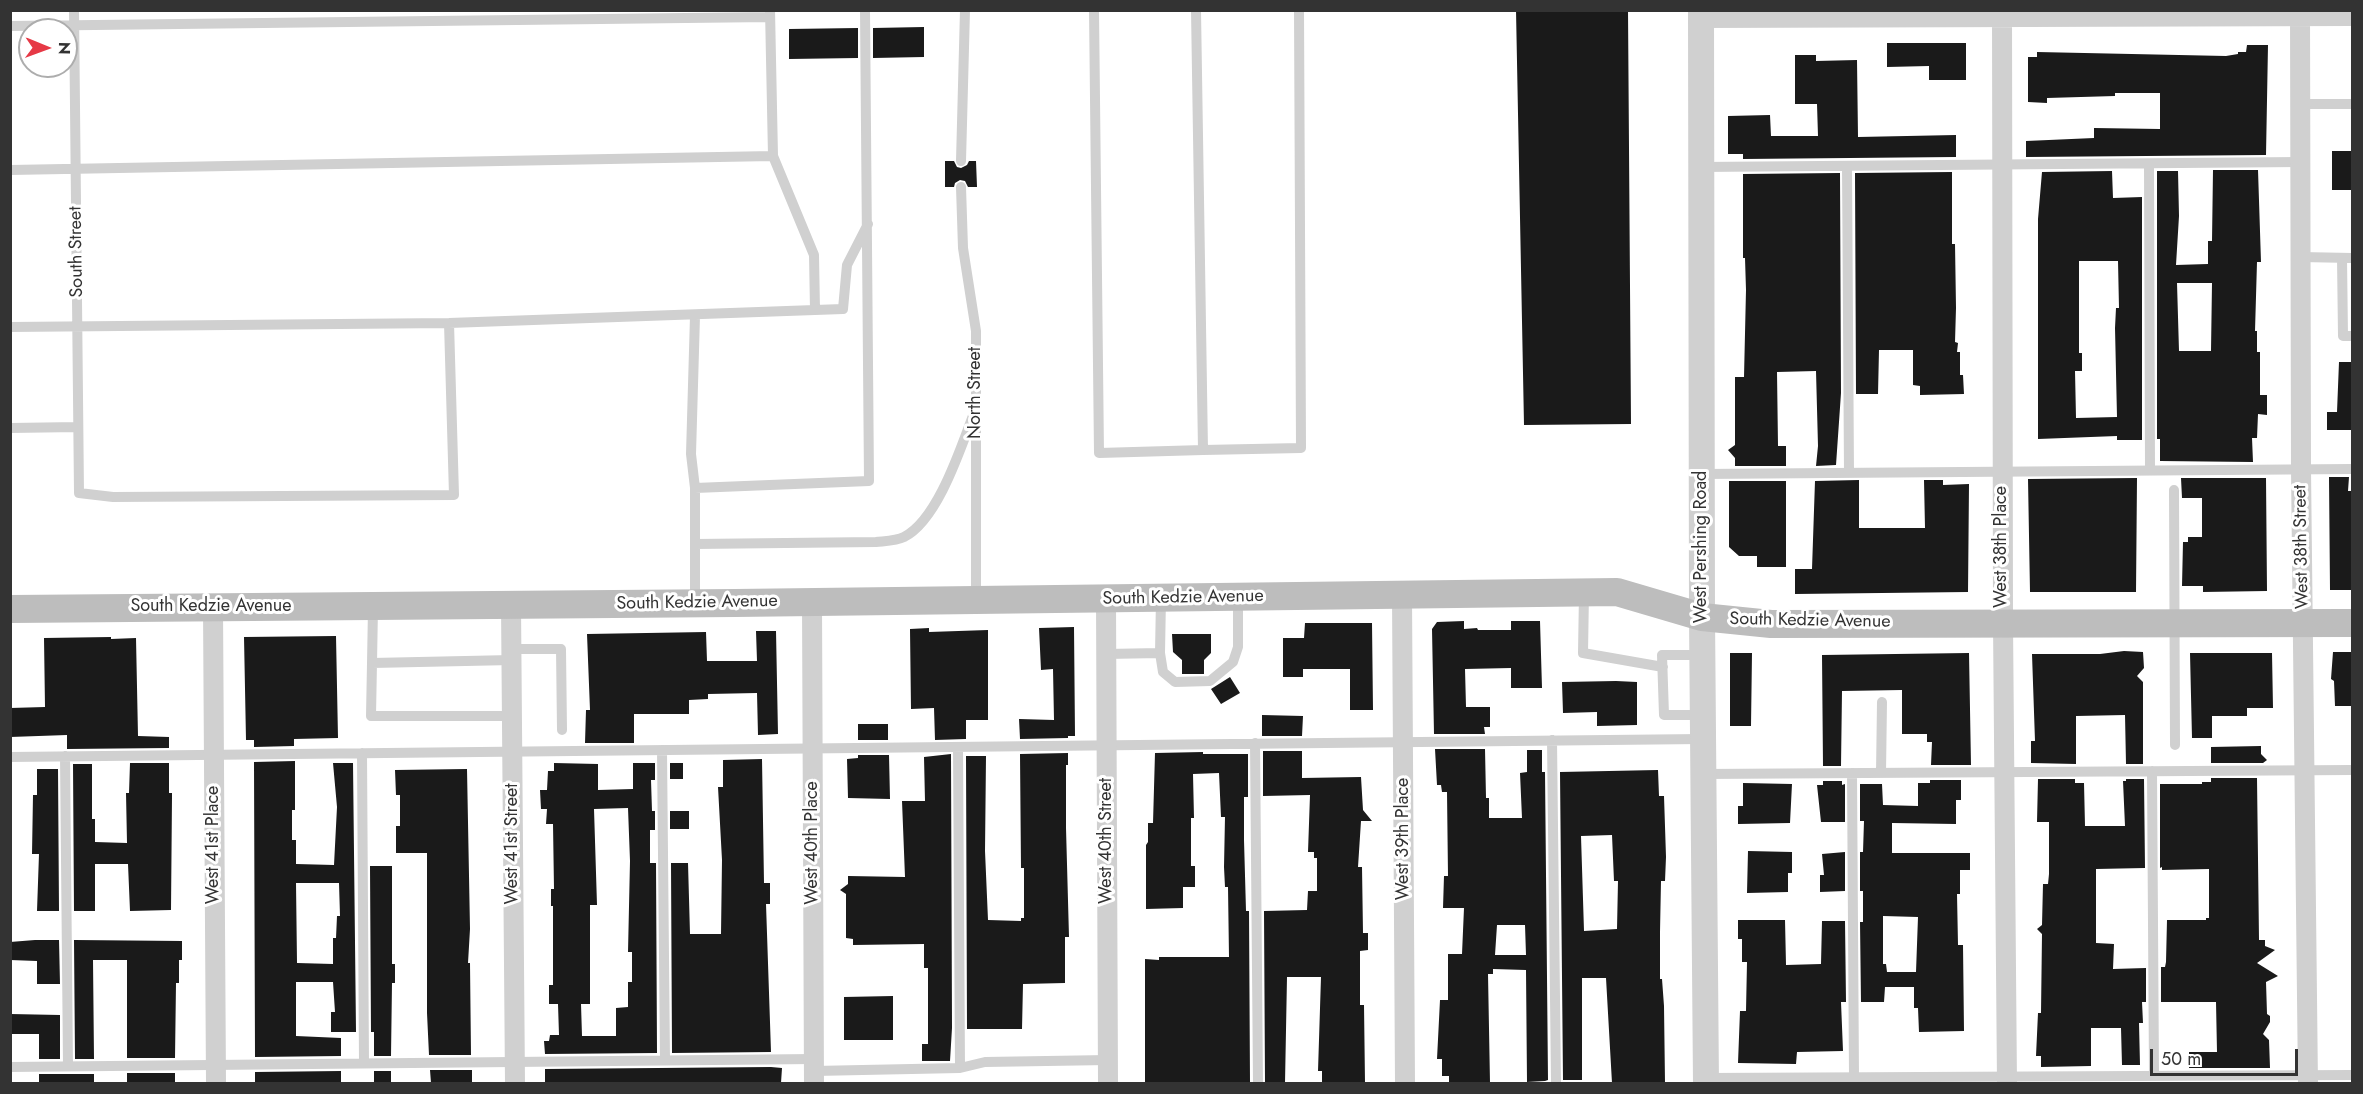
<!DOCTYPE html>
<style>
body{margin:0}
#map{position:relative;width:2363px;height:1094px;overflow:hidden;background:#fff;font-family:Jost,sans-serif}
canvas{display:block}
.frame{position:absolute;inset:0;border:12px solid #333;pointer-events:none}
.north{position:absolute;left:18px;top:18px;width:60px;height:60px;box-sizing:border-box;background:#fff;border:2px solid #adadad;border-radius:50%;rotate:91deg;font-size:16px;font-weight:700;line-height:24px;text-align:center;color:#333}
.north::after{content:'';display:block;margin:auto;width:21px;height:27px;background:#e63946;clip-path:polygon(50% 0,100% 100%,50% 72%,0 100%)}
.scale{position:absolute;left:2150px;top:1049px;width:148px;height:27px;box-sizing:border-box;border:3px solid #333;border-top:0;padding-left:8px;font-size:18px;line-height:21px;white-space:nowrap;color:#333;-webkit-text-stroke:4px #fff;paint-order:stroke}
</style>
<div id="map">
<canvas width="2363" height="1094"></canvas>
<div class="frame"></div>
<div class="north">N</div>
<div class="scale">50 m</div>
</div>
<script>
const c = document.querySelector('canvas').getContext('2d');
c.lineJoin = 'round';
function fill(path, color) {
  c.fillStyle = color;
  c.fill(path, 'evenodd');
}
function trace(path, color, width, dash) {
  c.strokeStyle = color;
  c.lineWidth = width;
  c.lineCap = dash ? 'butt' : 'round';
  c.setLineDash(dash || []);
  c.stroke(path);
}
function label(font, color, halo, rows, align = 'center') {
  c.font = font + ' Jost,sans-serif';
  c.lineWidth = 6;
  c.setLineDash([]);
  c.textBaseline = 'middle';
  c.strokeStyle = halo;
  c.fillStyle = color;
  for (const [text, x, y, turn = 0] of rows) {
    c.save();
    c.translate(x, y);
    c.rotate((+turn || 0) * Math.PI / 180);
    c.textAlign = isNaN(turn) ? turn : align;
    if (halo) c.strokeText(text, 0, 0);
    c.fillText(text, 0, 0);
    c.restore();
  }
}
fill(new Path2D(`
 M1516,10H1628L1631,424L1524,425Z
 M924,27V57L873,58V28Z
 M858,28V58L789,59V29Z
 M1887,43H1966V80H1929V66L1887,67Z
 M2247,45H2268L2266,155L2026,157V141L2094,138V128L2160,129V93H2115V96L2047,98V103L2028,102V57H2037V52L2226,56L2238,54V52H2246Z
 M1795,55H1816V61L1857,60L1858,137L1956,135V157L1743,159V154H1728V116L1770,115L1771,136H1818L1817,104H1795Z
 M2332,151H2352V190H2332Z
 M945,161H954L957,167L961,168L967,165L969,161H976L977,187H968L965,181L960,180L955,183L954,187H945Z
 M2213,170H2258L2261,262H2257L2255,331H2257V352H2260V395H2267V415L2258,414L2257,438H2252L2253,462L2160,461V439H2157V171H2178L2179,216L2176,265L2208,264V241H2212ZM2177,283H2212L2211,351H2179Z
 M2112,171L2113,198L2142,197V440H2117V436L2038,439V219L2042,172ZM2079,261H2118L2119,308H2116L2115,328L2117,417L2076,418L2075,371H2082V353H2079Z
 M1952,172V244H1955L1956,308L1955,342L1958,343L1957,352H1960V375H1963L1964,394L1920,395V386L1913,385V350H1879L1878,394H1856L1855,173Z
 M1840,173L1841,393L1836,465L1816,466L1818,446L1816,371L1777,372L1778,446H1786V466H1735V458L1728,450L1735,445V377H1744L1746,290L1745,258H1743V174Z
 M2339,362H2352V430H2327V412H2337Z
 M2329,477H2349L2348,491H2352V590H2330Z
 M2137,478L2136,592H2030L2028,479Z
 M2181,478H2266L2267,591L2203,592V586H2182L2183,542H2188V537H2202V498H2182Z
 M1859,480V528H1925L1924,480H1943V485L1969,484L1968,592L1795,594V569H1812L1815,481Z
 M1729,481H1786V567H1757V556H1739L1729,547Z
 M1464,621V629L1477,628L1478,630H1511V621H1540L1542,688H1511V668L1465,669L1466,707H1490V727H1484L1485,734H1434L1432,629L1437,622Z
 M1305,623H1372L1373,710H1350V669H1303V677H1283V638H1304Z
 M1074,627L1075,736H1068V738L1020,739L1019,719L1054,720L1053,669L1041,670L1039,628Z
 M929,628V632L988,630V720H966V739L935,740L934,708L911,709L910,629Z
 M756,631H776L778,734L758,735L757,693L708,694V699L689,700V714H634V743H585L586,710H590L587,634L706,632L707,661H757Z
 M1172,634H1211V653L1204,660V674H1182V660L1173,652Z
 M336,636L338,738L294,739V746L254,747V740H246L244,637Z
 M111,637V639L136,638L138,736L169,737V748L67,749V735L10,737V708L45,707L44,638Z
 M2124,651L2143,652L2144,668L2137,676L2143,682V764H2126L2125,715L2076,716V764L2031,763V741H2035L2032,654H2100Z
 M2333,652H2352V706H2335L2334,681L2331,679Z
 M1730,653H1752L1751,726H1730Z
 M1969,653L1971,765H1931L1932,742H1927V734H1902V690L1842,691L1841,766H1823L1822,655Z
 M2190,653H2272L2273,708H2247V716H2212V738H2192Z
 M1230,677L1240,693L1221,704L1211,689Z
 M1616,681L1637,682V725L1597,726V712L1563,713L1562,682Z
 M1262,715L1303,716L1302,736H1262Z
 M858,724H888V740H858Z
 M2261,746V754L2267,760L2263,763H2211V747Z
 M1435,749H1485L1486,798H1489V818H1522L1520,773L1527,772V750H1542V772H1545L1548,1080L1545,1081L1527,1082L1526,970L1493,969V974H1488L1490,1083H1449V1076H1442V1059H1437L1440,1000H1448V954H1462L1464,908H1443L1444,876H1448L1447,792H1442L1441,785H1437ZM1497,925H1525L1526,955H1495Z
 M1263,751H1302V778L1361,777L1363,810L1372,821H1361L1358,867H1362L1363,933H1368V950L1360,951V1005H1364L1365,1083H1322V1071H1318L1321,977H1287L1285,1083H1265L1264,911L1307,910L1308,891H1317V858H1314V852H1308L1310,795L1263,796Z
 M1203,752V754H1248V797H1244V840L1246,911H1249L1250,1083H1145V959L1159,960V957H1229L1228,887H1225L1224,867L1225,817H1221L1219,773L1193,774L1194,818H1191V866H1195V887H1183V908L1146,909V845L1148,842V823H1153L1155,753Z
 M1068,753V765H1066V828L1069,937H1065V983L1023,984L1022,1029H967L966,754V756H986L985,851L988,920L1021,921V918H1024V868H1021L1020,754Z
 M951,754L952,1028L950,1061H922V1044H928V968H924V944L853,945V939L846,938V894L840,890L848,884V876L905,877L902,801H925L924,757Z
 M858,755H889L890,799L848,798L847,759L858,758Z
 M762,759L764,883H770V904H766L771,1052L672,1053L671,863H688L690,934H721L722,860L718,787H723V760Z
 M295,761V810H292V840H296V864L334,865L337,807L333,763H353L356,1032H331V1012H335L333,982H296V1036L341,1038V1056L255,1057L254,762ZM296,883H339L340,916H337L336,938H333V964L297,963Z
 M130,763H169V793H172V796L171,910L130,911L128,864H95V911H74L73,764H92V819H95V842L127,843L126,793H129Z
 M554,763L598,764V790L633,789V763H655V780H651L652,811H655V830H650V863H656L657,1053L545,1054L544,1041H549L550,1035H559L558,1004H549V985H553V906H551V889H554L553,824H546L547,809H541L540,790H547L548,771H554ZM628,808L630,861L628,952H632V982H628V1007L616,1008V1036H582L581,1004H590V905H597L594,809Z
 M670,763H683V779H670Z
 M37,769H58L59,911H37L39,854H32L33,795H37Z
 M467,769L470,929L468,963H470L471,1055H429L427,1013V853H396V826H400V795H396L395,770Z
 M1658,770L1659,796H1664L1666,857L1665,881H1661L1660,932V979H1662L1664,1006L1665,1083H1612L1606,978H1582V1080H1563L1560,772ZM1612,835L1614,881H1618L1617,929L1584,931L1581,836Z
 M2211,778H2257L2259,940H2265V946L2275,950L2257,963L2278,976L2266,982L2267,1014L2270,1016V1022L2263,1034L2269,1040L2270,1068H2189V1052H2217L2216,1002H2161V967H2165L2166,962L2167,920H2206V918H2209V869L2162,870V867L2160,868V784H2202V782H2211Z
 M2038,779H2075V783H2084L2085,826H2125L2123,781H2126V779H2144L2145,868L2096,869V943L2114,944L2113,969L2146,968V1002H2142L2143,1023H2139L2140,1065H2122L2121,1028H2091V1066L2041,1067V1056H2036L2038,1013H2041L2042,934L2037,929L2042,925L2043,884H2048L2049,874V822H2037Z
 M1930,780H1961V800H1956V824L1892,823V853H1970V870H1960V894H1957L1958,945H1963L1964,1031L1919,1032L1918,1008H1914V987H1885L1884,1002H1861L1860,922H1863V891H1860V852H1863L1864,821H1860V784H1882L1883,805L1918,806V783H1930ZM1883,916L1918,917L1916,972H1887L1886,964H1883Z
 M1823,781H1842V785L1845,784V822H1821L1817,785H1823Z
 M1743,783L1792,784L1790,823L1738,824V806H1743Z
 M670,811H689V829H670Z
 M1748,851L1792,852V873H1788V892L1747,893Z
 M1845,852V891L1820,892V875H1824L1822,854Z
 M370,866H392V964H395V983H392L391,1056H374V1032H371Z
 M1738,920H1785L1786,965L1821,964L1822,921H1845L1846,1002H1841L1843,1051L1797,1052L1796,1064L1738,1063L1740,1011H1746L1747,962H1742V939H1738Z
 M35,940H59L60,984H37V961L10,960V942Z
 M74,940L182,941V960H179V983H176L175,1058H127V960H93L94,1059H75Z
 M893,996V1040H844V997Z
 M10,1014L60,1015V1059H39V1034H10Z
 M771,1067L782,1068L781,1083H545V1069Z
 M430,1070H472V1083H431Z
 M341,1071V1083H255V1072Z
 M374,1071H391V1083H374Z
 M127,1073H175V1083H127Z
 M39,1074H94V1083H39Z`), '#1a1a1a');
trace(new Path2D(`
 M74,10L79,493L113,497L454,495L449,323
 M770,10L773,156L814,255L815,310
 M1094,10L1099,453L1203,450
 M1196,10L1203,450L1301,448L1299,10
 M10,26L770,17
 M2300,104H2352
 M961,161L965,10
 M2149,164L2150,470
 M1847,166L1849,473
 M1701,167L2300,162
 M10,170L773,156
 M961,187L963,248L976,331V599
 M2301,257L2352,258
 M2342,258L2343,336H2352
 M10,327L449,323L843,309L847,265L868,224
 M10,428L78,427
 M1702,474L2352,469
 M695,488L691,454L695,316
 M2174,490L2175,745
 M695,544L876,542C884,541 896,541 904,537C938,520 961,447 974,413
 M1584,593L1583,653L1663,667
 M1161,598L1160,653L1163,672L1175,682L1210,681L1233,662L1238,647V597
 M695,603V488L869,481L865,10
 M373,608L372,663L512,660
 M512,649H561L562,730
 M1106,654L1160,653
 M1702,655H1662L1664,715H1703
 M372,663L371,716H512
 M1552,740L1556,1084
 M1255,743L1258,1084
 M958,747L960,1068
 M662,750L665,1060
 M362,753L364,1063
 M65,756L68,1066
 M10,757L1702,739
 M2152,771L2154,1076
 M1852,773L1854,1077
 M1881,773L1882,702
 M1703,774L2352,770
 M10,1067L814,1059
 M814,1071L960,1068L985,1062L1108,1060
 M1706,1078L2352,1075`), '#d0d0d0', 10);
trace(new Path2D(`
 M2002,10L2003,622L2007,1084
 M2300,10L2301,469L2308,1084
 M1701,18L2352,16
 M1402,595L1405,1084
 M1106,599L1108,1084
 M812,602L814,1084
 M511,605L515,1084
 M213,607L216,1084`), '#d0d0d0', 20);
trace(new Path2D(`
 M1701,10L1702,617L1706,1084`), '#d0d0d0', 26);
trace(new Path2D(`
 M10,609L735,603L1617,592L1702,617L1771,624L2352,623`), '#bdbdbd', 28);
label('18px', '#333', '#fff', [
 ["South Street",77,252,-91],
 ["North Street",976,393,-90],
 ["West Pershing Road",1702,547,-90],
 ["West 38th Place",2002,547,-90],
 ["West 38th Street",2302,547,-91],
 ["South Kedzie Avenue",1183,598,-1],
 ["South Kedzie Avenue",697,603,-1],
 ["South Kedzie Avenue",211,607],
 ["South Kedzie Avenue",1810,621,1],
 ["West 39th Place",1404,839,-90],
 ["West 40th Street",1107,841,-90],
 ["West 40th Place",813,843,-90],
 ["West 41st Street",513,844,-90],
 ["West 41st Place",214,845,-90]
]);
</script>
